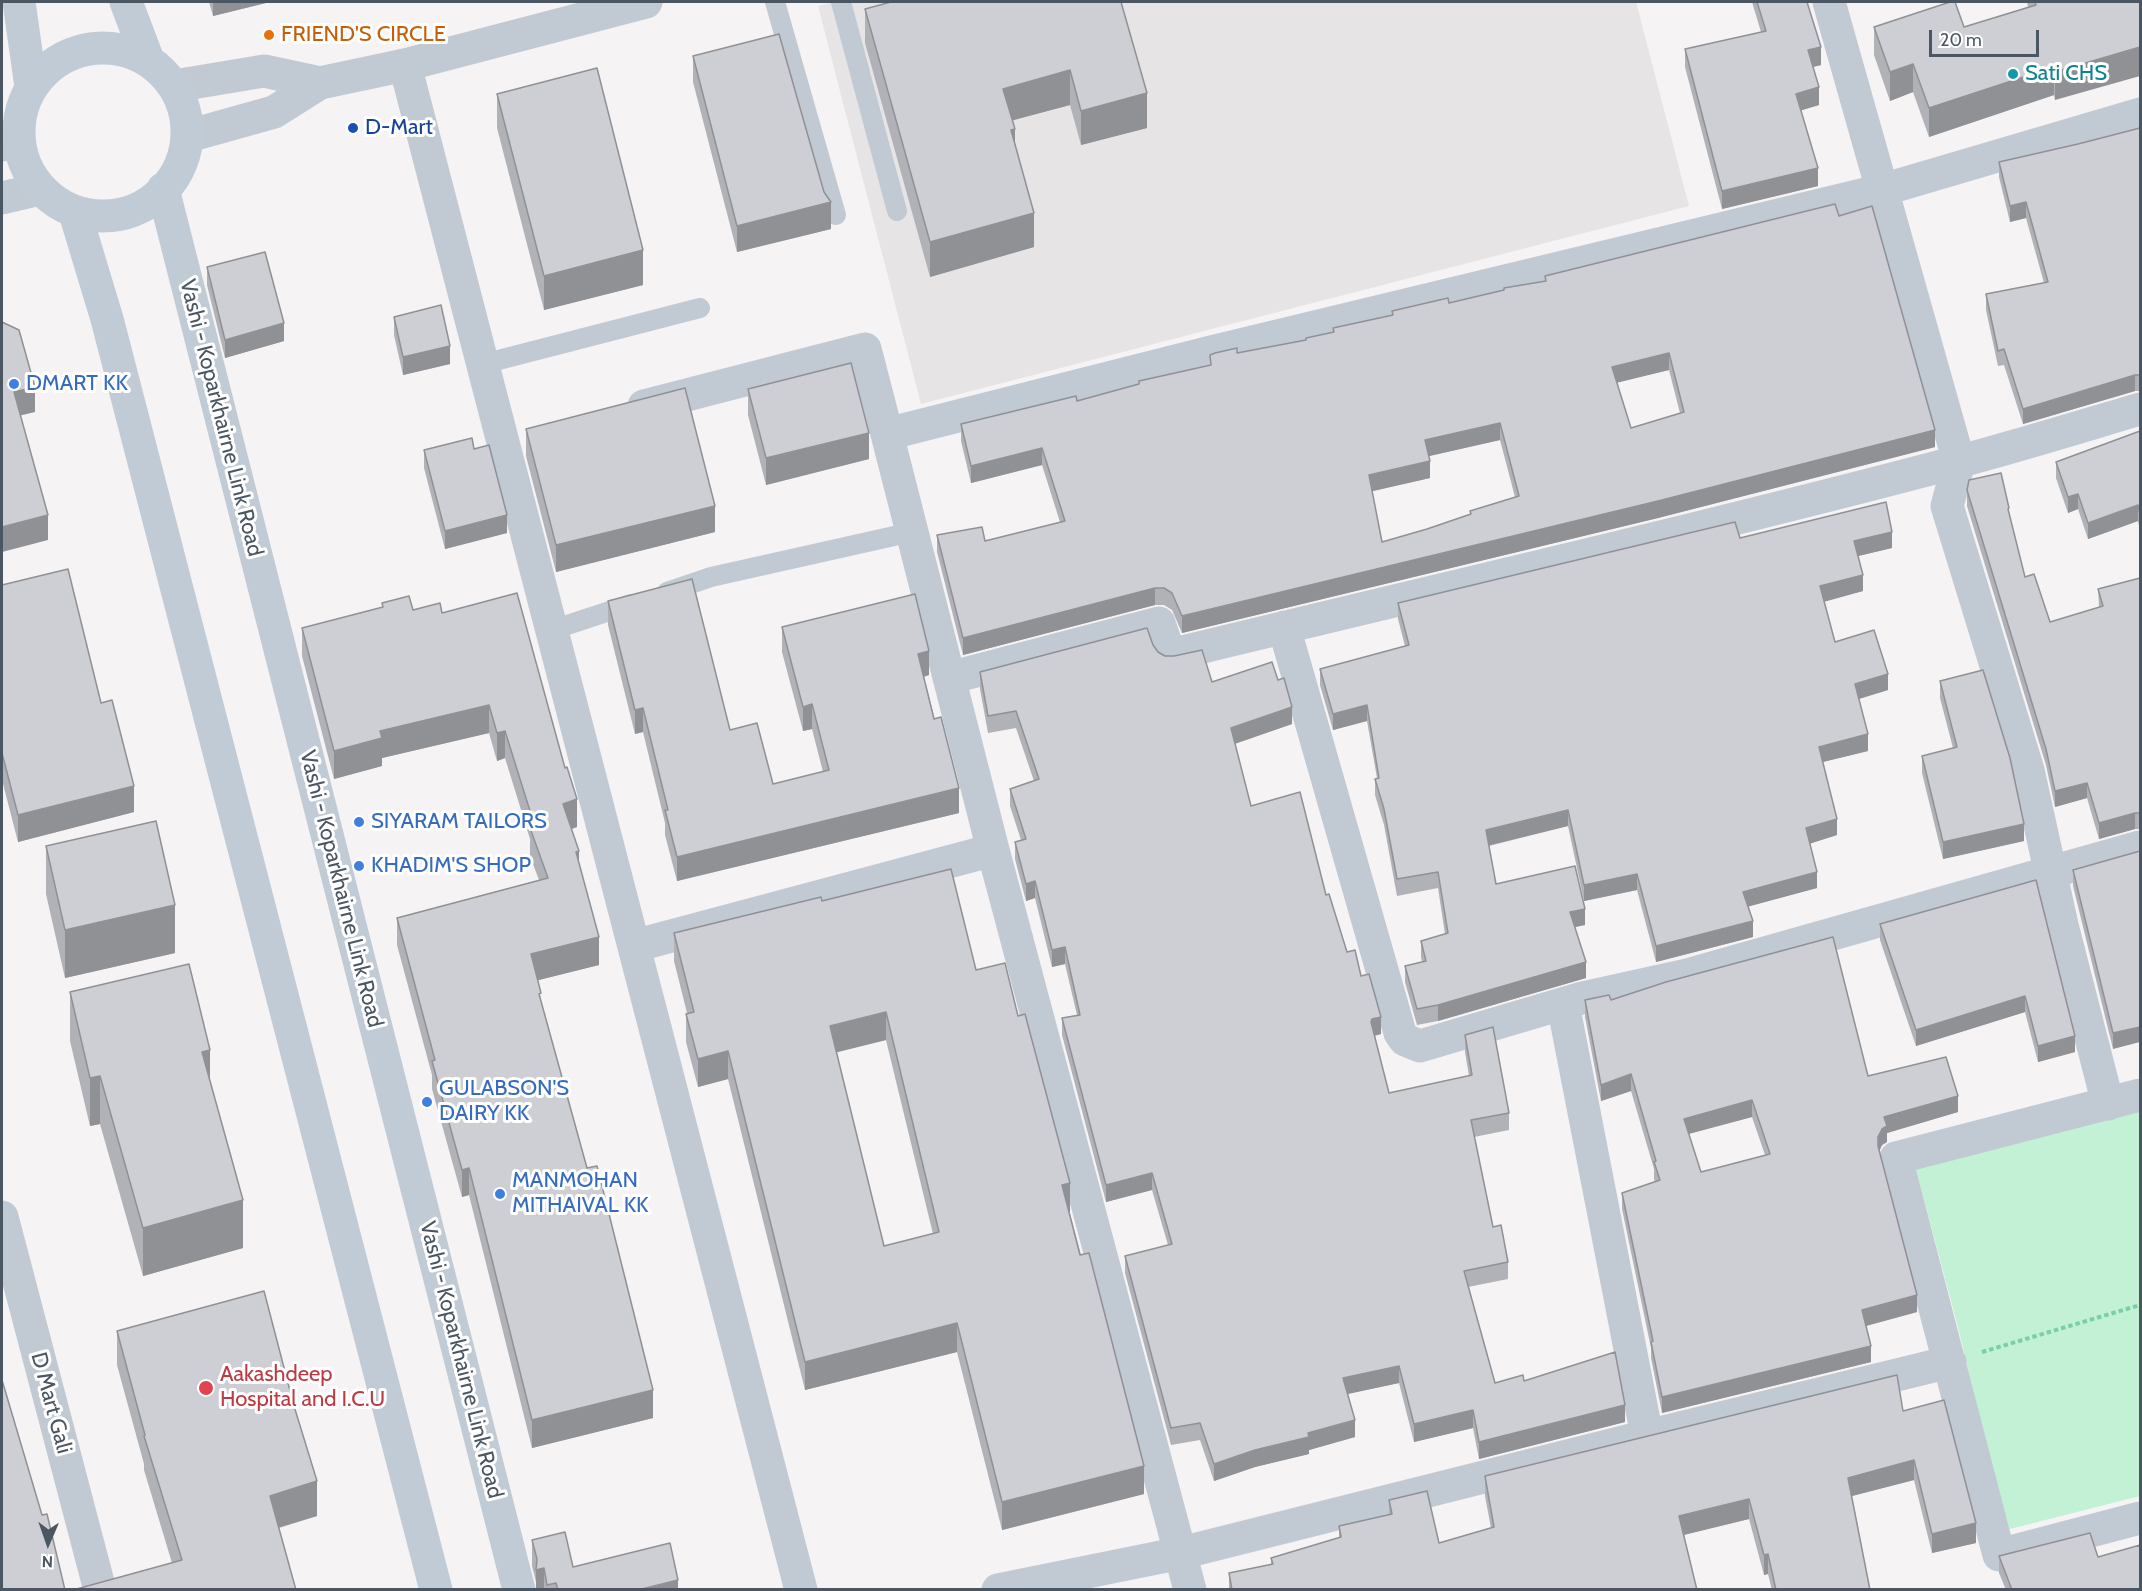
<!DOCTYPE html>
<style>
body{margin:0}
#map{position:relative;width:2142px;height:1591px;overflow:hidden;background:#f5f3f3;font-family:Cabin,sans-serif}
canvas{display:block}
.frame{position:absolute;inset:0;border:3px solid #4a5661;pointer-events:none}
.north{position:absolute;left:18px;top:1513px;width:60px;height:60px;-webkit-text-stroke:4px #fff;paint-order:stroke;rotate:182deg;font-size:16px;font-weight:700;line-height:24px;text-align:center;color:#4a5661}
.north::after{content:'';display:block;margin:auto;width:21px;height:27px;background:#4a5661;clip-path:polygon(50% 0,100% 100%,50% 72%,0 100%)}
.scale{position:absolute;left:1929px;top:30px;width:110px;height:27px;box-sizing:border-box;border:3px solid #4a5661;border-top:0;padding-left:8px;font-size:18px;line-height:21px;white-space:nowrap;color:#4a5661;-webkit-text-stroke:4px #fff;paint-order:stroke}
</style>
<div id="map">
<canvas width="2142" height="1591"></canvas>
<div class="frame"></div>
<div class="north">N</div>
<div class="scale">20 m</div>
</div>
<script>
const c = document.querySelector('canvas').getContext('2d');
c.lineJoin = 'round';
function fill(path, color) {
  c.fillStyle = color;
  c.fill(path, 'evenodd');
}
function trace(path, color, width, dash) {
  c.strokeStyle = color;
  c.lineWidth = width;
  c.lineCap = dash ? 'butt' : 'round';
  c.setLineDash(dash || []);
  c.stroke(path);
}
function label(font, color, halo, rows, align = 'center') {
  c.font = font + ' Cabin,sans-serif';
  c.lineWidth = 6;
  c.setLineDash([]);
  c.textBaseline = 'middle';
  c.strokeStyle = halo;
  c.fillStyle = color;
  for (const [text, x, y, turn = 0] of rows) {
    c.save();
    c.translate(x, y);
    c.rotate((+turn || 0) * Math.PI / 180);
    c.textAlign = isNaN(turn) ? turn : align;
    if (halo) c.strokeText(text, 0, 0);
    c.fillText(text, 0, 0);
    c.restore();
  }
}
fill(new Path2D(`
 M834,2H1636L1689,206L921,404L818,6Z`), '#e6e4e5');
fill(new Path2D(`
 M2140,1107V1496L2006,1530L1958,1327L1914,1162Z`), '#c3f1d5');
trace(new Path2D(`
 M1982,1352L2140,1305`), '#7ad0a6', 4, [4.5, 3]);
trace(new Path2D(`
 M775,2L836,215
 M841,2L897,211
 M483,364L700,308
 M667,592L711,577L912,532
 M552,630L631,604`), '#c1cad2', 20);
trace(new Path2D(`
 M1829,2L1959,462L1947,506L2028,770L2062,925L2108,1104
 M405,65L801,1590
 M644,406L865,349L887,434
 M1284,627L1400,1033L1405,1040L1420,1046L1582,998L1691,974L2140,847
 M949,678L1159,623L1170,655C1432,591 1696,531 1957,462C2018,446 2079,427 2140,409
 M634,946L993,850
 M1563,1004L1647,1436
 M2140,1095L1896,1158L1999,1555L2140,1518
 M2,1217L100,1590
 M998,1590L1181,1553L1647,1436L1950,1362
 M1190,1590L993,850L887,434L1211,352L1882,190L2140,114`), '#c1cad2', 33);
trace(new Path2D(`
 M174,86L264,71L320,83
 M188,136L274,112L320,83L405,65L646,2
 M2,145L18,140
 M2,198L40,189`), '#c1cad2', 33);
trace(new Path2D(`
 M19,2L31,87
 M126,2L148,60
 M19 132a84 84 0 1 1 168 0a84 84 0 1 1-168 0Z
 M163,189L519,1590
 M75,213L107,319L436,1590`), '#c1cbd6', 33);
fill(new Path2D(`
 M209,2H270L213,16Z
 M1121,2L1147,128L1081,145L1070,105L1012,120L1015,143L1034,247L930,277L865,43V9Z
 M1752,2H1807L1821,65L1813,67L1819,105L1801,110L1818,186L1722,209L1685,67V49L1761,32Z
 M2027,2H2140L2055,100L2054,95L1929,137L1913,92L1890,101L1874,55V27H1964L2028,7Z
 M693,56L831,229L737,252L693,82Z
 M497,94L643,285L544,310L497,128Z
 M2140,128V391H2135L2023,424L2004,365L1998,366L1986,310V294L2044,283L2026,218L2010,222L1999,177V162L2078,144Z
 M1839,216L1935,447L1658,518L1182,633L1172,610L1164,605H1155L963,655L937,552V535L985,541L1060,522L1042,465L971,483L961,441V424L1077,401L1139,385V381L1210,365V355L1237,353L1306,340L1333,332V328L1392,316V311L1449,303L1545,281V276ZM1669,370L1680,413L1631,428L1617,382ZM1500,440L1515,497L1470,511V514L1427,529L1382,542L1372,491L1430,478L1429,456Z
 M207,267L284,341L225,358L207,285Z
 M394,317L450,364L403,375L394,335Z
 M748,389L869,459L766,485L748,415Z
 M526,429L715,532L556,572L526,456Z
 M2140,431V531L2138,521L2088,539L2078,509L2068,513L2056,478V462Z
 M474,449L507,533L445,549L424,468V450Z
 M1967,490L2009,515L2025,577L2050,622L2099,607L2098,589L2140,578V829H2135L2099,839L2087,798L2055,807L2046,765L1967,506Z
 M1740,538L1892,548L1858,556L1863,591L1824,601L1835,642L1888,690L1859,699L1868,751L1822,762L1837,835L1810,843L1817,888L1749,906L1753,937L1656,962L1637,890L1584,901L1568,826L1489,846L1496,884L1585,925L1575,927L1586,978L1438,1021L1417,1025L1405,982V966L1422,962L1421,957V941L1445,934L1438,888L1397,896L1384,825L1375,795V779L1377,778L1367,721L1333,730L1320,685V669L1405,646L1398,619V603Z
 M2,585L101,703L134,812L18,842L2,780Z
 M608,601L730,730L773,784L823,772L812,729L803,731L782,652V627L929,675L924,677L959,813L677,881L665,835V823L643,732L635,734L608,625Z
 M382,603L413,610L442,613L577,827L572,829L599,965L538,980L541,1001L653,1418L532,1448L469,1195L462,1197L432,1089V1075L397,945V918L539,880L530,856V839L505,758L497,761L489,733L382,758V766L334,779L302,656V628L382,607Z
 M1153,645L1158,652L1292,724L1235,744L1251,806L1326,895L1347,952L1361,976L1381,1034L1375,1036L1389,1093L1469,1076L1465,1052V1035L1509,1113V1130L1474,1137L1493,1227L1508,1262V1279L1468,1287L1495,1383L1524,1381L1625,1422L1479,1459L1473,1428L1414,1442L1399,1383L1347,1394L1355,1437L1309,1450V1454L1255,1467L1214,1481L1200,1440L1171,1445L1125,1273V1256L1168,1245L1152,1190L1106,1202L1062,1035V1018L1077,1015L1065,964L1052,967L1035,898L1026,901L1015,859V842L1021,840L1010,806V789L1034,781L1016,728L988,733L980,689V672Z
 M1940,681L2024,841L1943,859L1922,773V756L1953,748L1940,698Z
 M46,846L175,953L65,978L46,894Z
 M2140,851L2113,1049L2073,886V870Z
 M2036,880L2075,1052L2038,1062L2025,1012L1916,1046L1880,940V924Z
 M822,901L976,970L1018,1016L1144,1494L1002,1530L957,1352L805,1390L728,1079L698,1087L686,1042V1014L687,1013L674,961V933ZM886,1040L933,1234L884,1246L836,1052Z
 M70,992L243,1248L143,1276L100,1124L90,1126L70,1041Z
 M1585,1000H1611L1868,1076L1958,1112L1887,1133V1142L1882,1145L1879,1151L1917,1312L1866,1326L1871,1362L1662,1413L1651,1358V1348L1622,1209V1193L1655,1182L1654,1179V1169L1631,1091L1601,1101L1585,1017ZM1752,1117L1765,1155L1701,1172L1689,1134Z
 M117,1331L317,1516L279,1528L296,1590L172,1563L144,1470V1464L117,1365Z
 M1903,1411L1976,1543L1932,1553L1914,1480L1852,1496L1870,1590H1772L1768,1574L1764,1575L1749,1519L1684,1535L1697,1590H1229V1573L1271,1565V1558L1339,1538V1526L1389,1515V1500L1439,1543L1491,1528L1485,1496V1476Z
 M532,1540L573,1567L678,1590H536V1582L532,1566Z
 M1999,1556L2098,1557L2140,1590H2006L1999,1573Z`), '#b0b2b7');
fill(new Path2D(`
 M213,2H270L213,16Z
 M1821,47V65L1808,68V50Z
 M2140,47V76L2055,100V72Z
 M1913,64V92L1890,101V72Z
 M2054,67V95L1929,137V108Z
 M1070,70V105L1003,123V89Z
 M1819,87V105L1796,112V94Z
 M1147,93V128L1081,145V111Z
 M1015,129V164L1011,130Z
 M1818,168V186L1722,209V191Z
 M831,202V229L737,252V226Z
 M2026,202V218L2010,222V206Z
 M1034,213V247L930,277V242Z
 M643,250V285L544,310V276Z
 M284,323V341L225,358V340Z
 M450,346V364L403,375V357Z
 M1669,353V370L1612,384V367Z
 M2135,375V391L2023,424V409Z
 M35,387V412L14,417V392Z
 M1500,423V440L1425,457V440Z
 M1935,430V447L1658,518L1182,633V616Z
 M869,433V459L766,485V458Z
 M1042,448V465L971,483V466Z
 M1430,461V478L1369,492V475Z
 M2078,494V509L2068,513V497Z
 M2138,505V521L2088,539V523Z
 M715,506V532L556,572V545Z
 M48,515V540L2,552V527Z
 M507,515V533L445,549V531Z
 M1892,532V548L1854,557V541Z
 M1863,575V591L1820,603V586Z
 M1155,588V605L963,655V638Z
 M929,651V675L918,678V654Z
 M1888,674V690L1855,700V684Z
 M812,704V729L803,731V707Z
 M489,705V733L382,758V766L334,779V751L380,731Z
 M1367,705V721L1333,730V714Z
 M1292,707V724L1231,745V728Z
 M643,708V732L635,734V710Z
 M505,731V758L497,761V733Z
 M1868,734V751L1819,763V747Z
 M2087,783V798L2055,807V791Z
 M134,786V812L18,842V815Z
 M959,788V813L677,881V857Z
 M577,799V827L563,831V804Z
 M1568,810V826L1486,846V830Z
 M2135,813V829L2099,839V823Z
 M1837,819V835L1806,845V828Z
 M2024,824V841L1943,859V842Z
 M579,851V879L576,852Z
 M1817,872V888L1743,908V892Z
 M1637,874V890L1584,901V885Z
 M1035,881V898L1026,901V884Z
 M175,905V953L65,978V930Z
 M1585,909V925L1570,928V912Z
 M1753,921V937L1656,962V946Z
 M599,937V965L531,982V954Z
 M1065,947V964L1052,967V950Z
 M1586,962V978L1438,1021V1005Z
 M2025,996V1012L1916,1046V1030Z
 M886,1012V1040L830,1054V1026Z
 M1381,1017V1034L1372,1036L1371,1022L1372,1019Z
 M2140,1027V1042L2113,1049V1033Z
 M2075,1036V1052L2038,1062V1046Z
 M210,1050V1098L202,1052Z
 M728,1051V1079L698,1087V1059Z
 M1631,1074V1091L1601,1101V1085Z
 M100,1076V1124L90,1126V1078Z
 M1958,1096V1112L1887,1133V1142L1882,1145L1878,1154V1137L1884,1117Z
 M1752,1100V1117L1684,1135V1119Z
 M469,1168V1195L462,1197V1170Z
 M1152,1173V1190L1106,1202V1185Z
 M1070,1183V1212L1062,1214V1185Z
 M243,1200V1248L143,1276V1228Z
 M1917,1295V1312L1862,1327V1310Z
 M957,1323V1352L805,1390V1362Z
 M1871,1346V1362L1662,1413V1397Z
 M1399,1366V1383L1343,1395V1378Z
 M653,1390V1418L532,1448V1420Z
 M1625,1405V1422L1479,1459V1442Z
 M1473,1410V1428L1414,1442V1424Z
 M1355,1420V1437L1309,1450V1454L1255,1467L1214,1481V1464L1308,1433Z
 M1914,1460V1480L1848,1497V1478Z
 M1144,1466V1494L1002,1530V1502Z
 M317,1481V1516L270,1530V1496Z
 M1749,1499V1519L1679,1536V1516Z
 M1976,1523V1543L1932,1553V1534Z
 M1768,1554V1574L1764,1575V1555Z
 M544,1568V1590H536V1570Z
 M678,1580V1590H638Z`), '#909195');
const building = new Path2D(`
 M891,2H1121L1147,93L1081,111L1070,70L1003,89L1015,129L1011,130L1034,213L930,242L865,9Z
 M1757,2H1807L1821,47L1808,50L1819,87L1796,94L1818,168L1722,191L1685,49L1766,31Z
 M1950,2H1955L1964,27L2036,5L2035,2H2140V47L2055,72L2054,67L1929,108L1913,64L1890,72L1874,27Z
 M779,34L824,192L831,202L737,226L693,56Z
 M597,68L643,250L544,276L497,94Z
 M2140,128V375H2135L2023,409L2004,349L1998,351L1986,294L2048,282L2026,202L2010,206L1999,162L2078,144Z
 M1835,204L1839,216L1872,206L1935,430L1658,501L1182,616L1172,593L1164,588H1155L963,638L937,535L982,527L985,541L1065,521L1042,448L971,466L961,424L1076,396L1077,401L1139,384V381L1211,365L1210,355L1215,353L1237,348V353L1306,340V338L1334,332L1333,328L1393,315L1392,311L1448,298L1449,303L1504,290V288L1546,281L1545,276ZM1669,353L1684,412L1631,428L1612,367ZM1500,423L1519,496L1470,511L1471,514L1427,529L1382,542L1369,475L1430,461L1425,440Z
 M265,252L284,323L225,340L207,267Z
 M441,305L450,346L403,357L394,317Z
 M2,322L19,330L35,387L14,392L48,515L2,527Z
 M851,363L869,433L766,458L748,389Z
 M685,388L715,506L556,545L526,429Z
 M2140,431V515L2138,505L2088,523L2078,494L2068,497L2056,462Z
 M472,438L474,449L489,445L507,515L445,531L424,450Z
 M2001,473L2009,508L2008,509L2025,577L2034,574L2050,622L2103,606L2098,589L2140,578V813H2135L2099,823L2087,783L2055,791L2046,749L1967,490L1969,480Z
 M1886,502L1892,532L1854,541L1863,575L1820,586L1835,642L1874,630L1888,674L1855,684L1868,734L1819,747L1837,819L1806,828L1817,872L1743,892L1753,921L1656,946L1637,874L1584,885L1568,810L1486,830L1496,884L1575,866L1585,909L1570,912L1586,962L1438,1005L1417,1009L1405,966L1426,961L1421,941L1448,933L1438,872L1397,879L1384,809L1375,779L1379,778L1367,705L1333,714L1320,669L1409,645L1398,603L1735,522L1740,538Z
 M68,569L101,703L112,700L134,786L18,815L2,753V585Z
 M692,579L730,730L757,723L773,784L829,770L812,704L803,707L782,627L915,594L929,651L918,654L934,719L941,717L959,788L677,857L665,810H668L643,708L635,710L608,601Z
 M517,593L565,768L567,767L577,799L563,804L579,851L576,852L599,937L531,954L541,993L539,994L587,1168L597,1166L653,1390L532,1420L469,1168L462,1170L432,1061L435,1060L397,918L548,878L530,828L535,827L505,731L497,733L489,705L380,731L382,738L334,751L302,628L383,607L382,603L409,596L413,610L440,603L442,613Z
 M1147,628L1153,645L1158,652L1165,656H1174L1202,650L1212,682L1272,662L1278,680L1284,678L1292,707L1231,728L1251,806L1300,792L1326,895L1329,894L1347,952L1355,950L1361,976L1369,974L1381,1017L1372,1019L1371,1022L1389,1093L1472,1075L1465,1035L1493,1027L1509,1113L1471,1120L1493,1227L1501,1225L1508,1262L1464,1271L1495,1383L1523,1375L1524,1381L1615,1352L1625,1405L1479,1442L1473,1410L1414,1424L1399,1366L1343,1378L1355,1420L1308,1433L1309,1437L1255,1450L1214,1464L1200,1423L1171,1428L1125,1256L1172,1244L1152,1173L1106,1185L1062,1018L1080,1015L1065,947L1052,950L1035,881L1026,884L1015,842L1026,839L1010,789L1039,779L1016,711L988,716L980,672Z
 M1983,670L2010,758L2024,824L1943,842L1922,756L1957,747L1940,681Z
 M156,821L175,905L65,930L46,846Z
 M2140,851V1027L2113,1033L2073,870Z
 M951,869L976,970L1005,963L1018,1016L1025,1014L1070,1183L1062,1185L1080,1255L1089,1253L1144,1466L1002,1502L957,1323L805,1362L728,1051L698,1059L686,1014L694,1012L674,933L821,897L822,901ZM886,1012L939,1232L884,1246L830,1026Z
 M2036,880L2075,1036L2038,1046L2025,996L1916,1030L1880,924Z
 M1833,937L1868,1076L1946,1057L1958,1096L1884,1117L1887,1126L1882,1129L1878,1137V1146L1917,1295L1862,1310L1871,1346L1662,1397L1651,1342L1653,1341L1622,1193L1660,1180L1654,1162L1656,1161L1631,1074L1601,1085L1585,1000L1609,995L1611,1000L1666,982ZM1752,1100L1770,1154L1701,1172L1684,1119Z
 M189,964L210,1050L202,1052L243,1200L143,1228L100,1076L90,1078L70,992Z
 M264,1291L294,1406L317,1481L270,1496L296,1590H73L182,1560L144,1436L145,1435L117,1331Z
 M1897,1375L1903,1411L1944,1400L1976,1523L1932,1534L1914,1460L1848,1478L1870,1590H1776L1768,1554L1764,1555L1749,1499L1679,1516L1697,1590H1232L1229,1573L1273,1564L1271,1558L1341,1537L1339,1526L1392,1514L1389,1500L1427,1491L1439,1543L1494,1527L1485,1476Z
 M2,1380L42,1515L47,1514L65,1590H2Z
 M565,1532L573,1567L670,1543L678,1580L638,1590H558L556,1583L547,1585L544,1568L536,1570L537,1559L532,1540Z
 M2090,1533L2098,1557L2140,1545V1590H2012L1999,1556Z`);
fill(building, '#cdcfd5');
trace(building, '#909195', 1.5);
for (const [x, y, r, color] of [
 [269,35,6,"#e8710a"],
 [2013,74,6,"#0f9aa8"],
 [353,128,6,"#1a4fb4"],
 [14,384,6,"#3f7fe0"],
 [359,822,6,"#3f7fe0"],
 [359,866,6,"#3f7fe0"],
 [427,1102,6,"#3f7fe0"],
 [500,1194,6,"#3f7fe0"],
 [206,1388,8,"#e0444e"]
]) {
  const dot = new Path2D();
  dot.arc(x, y, r, 0, 2 * Math.PI);
  c.fillStyle = color;
  c.fill(dot);
  trace(dot, '#fff', 2);
}
label('22px', '#c56008', '#fff', [
 ["FRIEND'S CIRCLE",281,35]
], 'left');
label('22px', '#0d838f', '#fff', [
 ["Sati CHS",2025,74]
], 'left');
label('22px', '#164399', '#fff', [
 ["D-Mart",365,128]
], 'left');
label('22px', '#366cbe', '#fff', [
 ["DMART KK",26,384],
 ["SIYARAM TAILORS",371,822],
 ["KHADIM'S SHOP",371,866],
 ["GULABSON'S",439,1089],
 ["DAIRY KK",439,1114],
 ["MANMOHAN",512,1181],
 ["MITHAIVAL KK",512,1206]
], 'left');
label('22px', '#4a5661', '#fff', [
 ["Vashi - Koparkhairne Link Road",221,418,76],
 ["Vashi - Koparkhairne Link Road",341,889,76],
 ["Vashi - Koparkhairne Link Road",461,1360,76],
 ["D Mart Gali",51,1403,75]
]);
label('22px', '#be3a42', '#fff', [
 ["Aakashdeep",220,1375],
 ["Hospital and I.C.U",220,1400]
], 'left');
</script>
